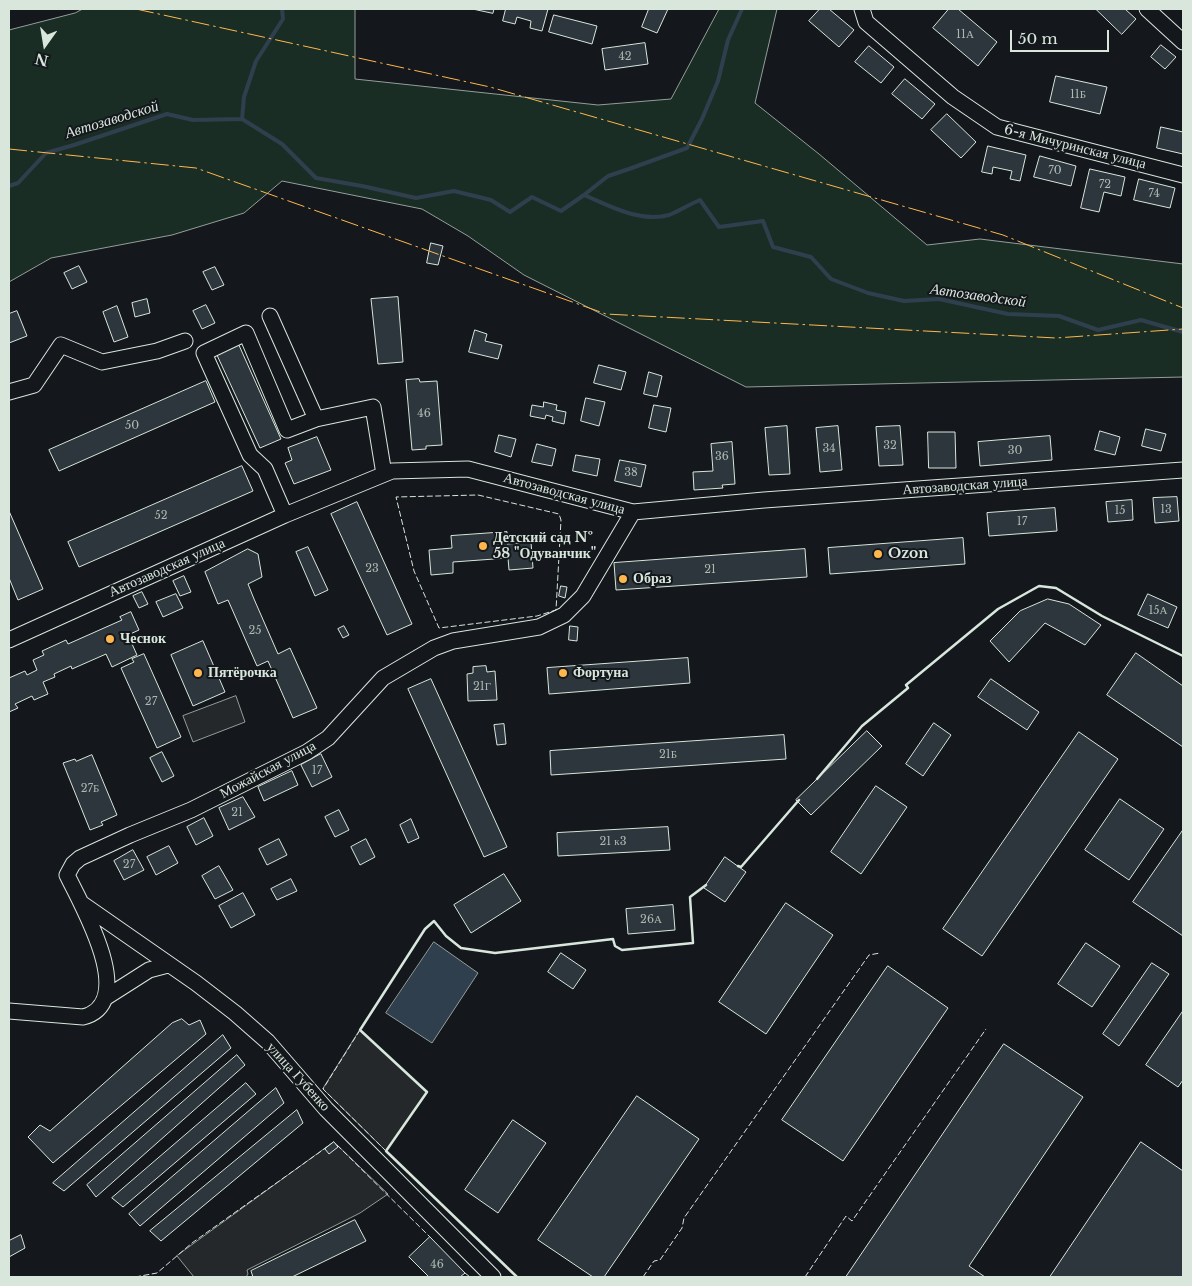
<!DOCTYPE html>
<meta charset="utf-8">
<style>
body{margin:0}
#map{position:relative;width:1192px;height:1286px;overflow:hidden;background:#14181c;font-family:"Libre Baskerville",serif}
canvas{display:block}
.frame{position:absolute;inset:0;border:10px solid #d8e6dc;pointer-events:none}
.north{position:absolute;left:20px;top:20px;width:50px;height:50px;-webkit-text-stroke:4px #14181c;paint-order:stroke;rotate:193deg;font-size:14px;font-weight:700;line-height:20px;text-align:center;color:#d8e6dc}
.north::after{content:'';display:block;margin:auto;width:18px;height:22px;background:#d8e6dc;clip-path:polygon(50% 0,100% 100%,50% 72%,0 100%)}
.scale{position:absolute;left:1010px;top:30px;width:99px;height:22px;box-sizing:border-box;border:2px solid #d8e6dc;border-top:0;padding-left:6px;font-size:15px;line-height:18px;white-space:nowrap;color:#d8e6dc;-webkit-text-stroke:4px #14181c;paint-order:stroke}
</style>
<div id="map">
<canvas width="1192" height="1286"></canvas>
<div class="frame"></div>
<div class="north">N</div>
<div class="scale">50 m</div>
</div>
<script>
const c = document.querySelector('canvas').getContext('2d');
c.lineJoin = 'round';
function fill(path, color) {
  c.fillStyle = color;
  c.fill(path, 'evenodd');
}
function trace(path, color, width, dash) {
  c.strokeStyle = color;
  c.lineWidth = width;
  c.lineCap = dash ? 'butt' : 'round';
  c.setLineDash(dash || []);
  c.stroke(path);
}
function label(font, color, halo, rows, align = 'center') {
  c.font = font + ' "Libre Baskerville",serif';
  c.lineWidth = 4;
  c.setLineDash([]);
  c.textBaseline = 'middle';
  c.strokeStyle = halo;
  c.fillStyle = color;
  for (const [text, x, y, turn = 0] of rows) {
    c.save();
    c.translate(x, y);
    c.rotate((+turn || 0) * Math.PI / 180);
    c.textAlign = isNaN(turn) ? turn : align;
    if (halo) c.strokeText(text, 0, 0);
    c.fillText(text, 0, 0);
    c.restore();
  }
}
const green = new Path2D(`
 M83,9H355V79L598,105L671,99L719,9H777L755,103L819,154L927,245L980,239L1183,264V377L746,387L524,275L468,236L422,209L282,181L244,213L172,235L51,258L9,282V30L75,13Z`);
fill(green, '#1a2d24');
trace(green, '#939e99', 1);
const parking = new Path2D(`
 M236,696L245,722L193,742L183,716Z
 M360,1030L427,1092L386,1151L323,1089Z
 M334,1142L388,1194L360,1213L247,1270L248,1274L246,1277H194L177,1256Z`);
fill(parking, '#24282b');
trace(parking, '#939e99', 1);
const water = new Path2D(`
 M434,942L478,973L432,1043L386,1013Z`);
fill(water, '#2f3f4d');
trace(water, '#939e99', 1);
trace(new Path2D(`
 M242,119L244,97L256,61L283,19L282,9
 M9,186L18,183L46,153L74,145L167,114L193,120L242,119L282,144L316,178L362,186L416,198L454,191L491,200L510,212L532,197L561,211L584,195C610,206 640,223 669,215C679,211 690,204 700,200L719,227L763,221L773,247L811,257L831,279L868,293L904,301L939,299L1008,314L1059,316L1098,330L1141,320L1183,332
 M584,195L608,176L629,169L687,148L702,119L718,81L728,40L742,9`), '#2f3f4d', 4);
const building = new Path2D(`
 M473,9H494L493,13Z
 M506,9H548L542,31L530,28L531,21L517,17L515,24L503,21Z
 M649,9H668L657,33L642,27Z
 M820,9H829L854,30L839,47L809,21Z
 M949,9H958L997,42L978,66L933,28Z
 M1096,9H1125L1136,19L1122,34Z
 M554,15L597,26L592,44L549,32Z
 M645,43L648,64L605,70L602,49Z
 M1161,45L1176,57L1165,69L1151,57Z
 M869,46L894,67L881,83L855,62Z
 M1056,76L1107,87L1100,114L1050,102Z
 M905,79L935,104L922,119L892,94Z
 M947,114L976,142L961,158L931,130Z
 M1161,127L1183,132V154L1157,148Z
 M988,146L1026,155L1020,181L1010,179L1012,171L993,167L992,174L982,172Z
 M1040,156L1076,166L1071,186L1034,177Z
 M1090,169L1125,177L1121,196L1104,192L1099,212L1081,208Z
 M1139,179L1175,188L1170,208L1134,200Z
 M431,243L443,246L438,265L427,263Z
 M79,266L87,282L72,289L64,273Z
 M215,267L224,285L212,290L203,272Z
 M398,297L403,362L378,364L371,299Z
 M147,299L150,313L135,317L132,303Z
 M206,305L215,323L202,329L193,311Z
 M117,306L128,337L114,342L103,312Z
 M17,311L27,336L9,343V314Z
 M475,330L487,334L485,341L502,345L498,359L469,352Z
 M238,343L281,439L260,448L216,353Z
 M599,365L626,372L621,390L594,383Z
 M649,372L662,376L657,397L644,394Z
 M419,379L420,382L437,381L442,445L426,446V449L412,450L406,380Z
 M206,381L215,402L59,471L49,450Z
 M586,398L605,402L599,426L581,421Z
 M544,402L557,405L556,410L566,412L564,424L552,421L553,417L546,415L545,419L530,416L532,405L543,407Z
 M654,405L671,408L666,432L649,428Z
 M787,426L790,474L769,475L765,428Z
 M838,426L842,470L820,472L816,428Z
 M900,426L903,465L879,466L876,427Z
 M1146,429L1166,434L1161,451L1142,446Z
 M1100,431L1120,437L1115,455L1095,450Z
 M928,432H955L956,468H929Z
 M499,435L516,439L511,457L495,452Z
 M1050,436L1052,460L980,466L978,442Z
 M317,437L331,470L294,484L285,463L292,460L288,448Z
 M732,442L735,484L722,485L723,488L694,490L693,472L713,471L711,444Z
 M537,444L556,449L552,466L532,462Z
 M576,455L600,459L597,476L573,471Z
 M620,460L646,465L641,487L615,481Z
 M242,466L253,491L79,567L68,542Z
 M1177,497L1179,521L1155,523L1153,498Z
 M1132,500L1133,520L1108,522L1106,502Z
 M357,502L412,624L387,635L331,514Z
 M1055,508L1057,531L989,536L987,513Z
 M9,511L43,589L18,600L9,578Z
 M507,532V544L531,542L533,568L509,570L508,558L453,562V573L431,575L429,550L452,548L451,536Z
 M963,538L965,564L830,574L828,548Z
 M308,547L328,590L315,596L296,552Z
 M248,549L258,554L262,577L248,584L254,599L278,654L290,648L317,708L293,718L268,661L257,666L228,600L218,604L205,572Z
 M805,549L807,577L616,590L614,563Z
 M184,576L191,592L180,596L173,581Z
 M561,586L567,587L565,598L559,596Z
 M142,592L148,604L139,608L133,596Z
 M176,594L183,608L163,617L156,602Z
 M1148,594L1177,607L1168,628L1138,615Z
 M1048,599L1069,604L1101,625L1085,645L1045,623L1009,662L990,641L1020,611Z
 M131,612L139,630L128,635L137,655L112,667L106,654L72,669L71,666L54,674L55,677L43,682L48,694L34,700L32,696L15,704L18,708L9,712V678L25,671L27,675L37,670L33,660L44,655L42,651L66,640L68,644L122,620L120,617Z
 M344,626L349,635L343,638L338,629Z
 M570,626L578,627L577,641L569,640Z
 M203,641L225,692L193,706L171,655Z
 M1136,653L1183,686V747L1107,695Z
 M144,654L181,737L157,748L121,668L134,662L132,659Z
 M688,658L690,683L549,694L547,668Z
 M486,666L487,672L495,671L497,700L468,701L467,674L473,673V667Z
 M431,679L507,847L484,857L408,689Z
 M991,679L1039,712L1027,730L978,697Z
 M934,723L951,735L923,776L906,764Z
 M504,724L506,744L497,745L494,725Z
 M867,731L882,746L811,815L796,800Z
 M1079,732L1118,759L982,956L943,929Z
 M784,735L786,759L551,775L550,751Z
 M162,752L174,776L162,782L150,758Z
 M321,754L332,777L312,787L301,765Z
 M92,755L117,815L101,822L103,825L90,830L63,763L75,759L76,761Z
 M292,771L298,785L264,801L258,787Z
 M876,786L907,807L861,874L831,852Z
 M243,797L255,817L229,830L219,808Z
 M1120,799L1164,829L1129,880L1085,850Z
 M339,810L349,830L335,837L325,817Z
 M204,818L213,836L196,845L187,827Z
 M411,819L419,838L408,843L400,825Z
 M668,827L670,850L558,856L557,833Z
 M1183,830V936L1133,902Z
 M279,839L287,855L267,865L259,849Z
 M366,839L375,857L360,865L351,847Z
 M169,846L178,863L156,875L147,857Z
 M133,850L144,870L124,880L114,861Z
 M725,857L746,872L725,902L704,888Z
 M219,866L233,890L215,899L202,876Z
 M504,874L521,901L471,933L454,905Z
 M291,879L297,891L277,900L271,889Z
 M243,893L255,915L231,928L219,906Z
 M786,903L833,935L766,1034L719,1002Z
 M673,905L675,930L628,934L626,909Z
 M1086,943L1120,966L1092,1007L1058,984Z
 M561,953L586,970L573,989L548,972Z
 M1152,963L1169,974L1119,1046L1103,1034Z
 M888,966L948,1008L843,1161L782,1120Z
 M1183,1011V1080L1178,1087L1146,1065Z
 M182,1019L189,1025L200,1020L206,1034L53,1163L28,1137L40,1125L50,1131L172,1023Z
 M223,1035L231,1048L64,1191L53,1183Z
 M1004,1044L1083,1097L969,1266L985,1277H846Z
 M237,1055L245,1065L96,1197L87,1185Z
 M246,1083L256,1094L123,1207L112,1198Z
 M276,1088L284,1103L140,1226L129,1214Z
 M637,1096L699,1139L604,1277H593L538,1240Z
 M297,1110L303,1123L161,1241L150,1231Z
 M513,1120L546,1143L498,1213L465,1190Z
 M334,1142L338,1147L329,1154L325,1149Z
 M1141,1142L1183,1171V1277H1050Z
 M355,1220L366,1241L292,1277H253L251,1271Z
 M21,1235L25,1248L9,1257V1241Z
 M430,1237L465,1273L460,1277H429L409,1257Z`);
fill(building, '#2c363c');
trace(building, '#d8e6dc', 1);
const minor = new Path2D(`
 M862,9L866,22L953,97L997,127L1183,175
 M1147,9L1183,42
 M270,316L316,419
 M9,392L34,385L61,345L102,362L157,351L185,341
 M285,515L265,469L250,455L204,353L246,333L287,430L316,419L373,407L384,474
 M9,640L285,515L392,471L468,469L633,512L764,500L1183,470
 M81,903L196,983L235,1013L268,1042L326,1109L493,1277
 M105,998L149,970L168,965
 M9,1011L83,1017C139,1003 81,904 67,875L73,864L80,858L130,835L191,810L307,752L328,738L383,678L434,648L453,641L539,627L564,615L583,596L633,512`);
trace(minor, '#d8e6dc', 17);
trace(minor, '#14181c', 15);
trace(new Path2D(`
 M478,495L559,514L561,520L556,610L537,616L439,628L414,571L396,497Z
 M360,1030L323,1089L386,1151
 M337,1145L430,1237
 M465,1273L470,1277
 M135,1277L157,1273L192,1243L327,1147
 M643,1277L654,1261L660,1260L682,1228L684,1218L869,955L880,953
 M805,1277L846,1216L852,1221L986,1029`), '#d8e6dc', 1, [6, 2.5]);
trace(new Path2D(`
 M817,779L862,726L908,688L906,685L998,609L1039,586L1056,588L1102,616L1183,656
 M738,866L741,867L799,800
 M517,1277L386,1151L427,1092L360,1030L425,929L434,921L446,936L461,948L495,953L613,939L615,946L622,950L693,943L690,897L706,885`), '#d8e6dc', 2.5);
trace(new Path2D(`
 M136,9L490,87L1003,235L1183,308
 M9,149L196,168L606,314L1056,338L1183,329`), '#ffb74d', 1, [18, 4, 2.5, 4]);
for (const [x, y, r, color] of [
 [483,546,5,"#ffb74d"],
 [878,554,5,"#ffb74d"],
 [623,579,5,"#ffb74d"],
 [110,639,5,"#ffb74d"],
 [198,673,5,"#ffb74d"],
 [563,673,5,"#ffb74d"]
]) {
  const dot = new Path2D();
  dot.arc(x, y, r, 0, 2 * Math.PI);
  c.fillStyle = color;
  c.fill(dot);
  trace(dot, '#14181c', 2);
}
label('11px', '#adbab4', null, [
 ["11А",965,35],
 ["42",625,57],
 ["11Б",1078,95],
 ["70",1055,171],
 ["72",1105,185],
 ["74",1154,194],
 ["46",424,414],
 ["50",132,426],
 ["32",890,446],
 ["34",829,449],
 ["30",1015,451],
 ["36",722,457],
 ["38",631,473],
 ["13",1166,510],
 ["15",1120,511],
 ["52",161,516],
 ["17",1022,522],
 ["23",372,569],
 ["21",710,570],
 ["15А",1158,611],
 ["25",255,631],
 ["21Г",482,687],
 ["27",151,702],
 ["21Б",668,755],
 ["17",317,771],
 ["27Б",90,789],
 ["21",237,813],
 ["21 к3",613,842],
 ["27",129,865],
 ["26А",651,920],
 ["46",437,1265]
]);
label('14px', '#d8e6dc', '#14181c', [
 ["6-я Мичуринская улица",1075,147,14],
 ["Автозаводская улица",965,486,-4],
 ["Автозаводская улица",564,494,15],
 ["Автозаводская улица",167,568,-24],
 ["Можайская улица",268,770,-28],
 ["улица Губенко",298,1077,48]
]);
label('bold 14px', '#d8e6dc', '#14181c', [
 ["Детский сад №",493,538],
 ["58 \"Одуванчик\"",493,554],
 ["Ozon",888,554],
 ["Образ",633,579],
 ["Чеснок",120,639],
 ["Пятёрочка",208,673],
 ["Фортуна",573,673]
], 'left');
label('italic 15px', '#d8e6dc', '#14181c', [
 ["Автозаводской",112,120,-17],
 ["Автозаводской",978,296,8]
]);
</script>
